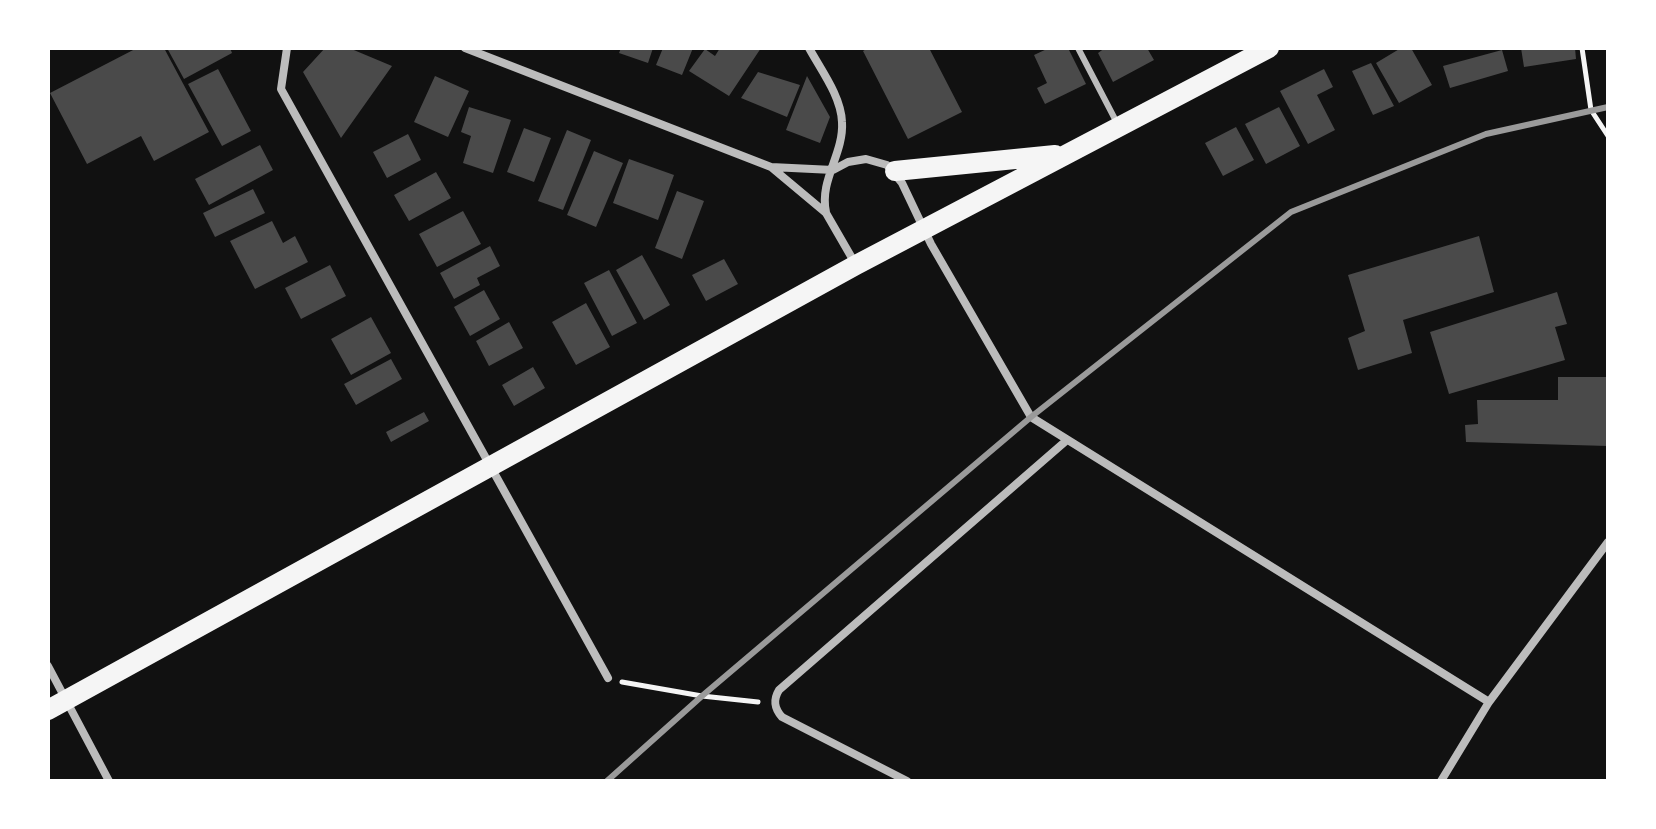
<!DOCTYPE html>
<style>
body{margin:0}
#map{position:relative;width:1656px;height:829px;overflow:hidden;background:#111;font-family:"PT Sans",sans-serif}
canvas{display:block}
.frame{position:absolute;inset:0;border:50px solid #fff;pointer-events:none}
</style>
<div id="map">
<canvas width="1656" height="829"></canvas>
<div class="frame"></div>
</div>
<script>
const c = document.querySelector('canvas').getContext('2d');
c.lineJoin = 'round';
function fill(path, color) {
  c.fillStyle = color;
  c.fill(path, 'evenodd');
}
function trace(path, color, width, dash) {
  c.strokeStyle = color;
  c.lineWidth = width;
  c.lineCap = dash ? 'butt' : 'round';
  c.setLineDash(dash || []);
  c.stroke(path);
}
fill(new Path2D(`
 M137,48H164L209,132L154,161L141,136L87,164L50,93Z
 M167,48H230L232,53L184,79Z
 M325,48H349L392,66L341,138L303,72Z
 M621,48H653L648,63L619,53Z
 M663,48H693L682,75L656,65Z
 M720,48H761L729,96L689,71L705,49L715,56Z
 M868,48H929L962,112L908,139L863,51Z
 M1049,48H1068L1086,84L1045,104L1037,88L1047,83L1034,55Z
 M1105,48H1147L1154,60L1113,82L1098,53Z
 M1401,48H1411L1432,85L1399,103L1376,63Z
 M1521,48H1575L1576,59L1524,67Z
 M1502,50L1508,71L1450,88L1443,66Z
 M1371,63L1394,106L1373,115L1352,71Z
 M218,69L251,131L222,146L188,84Z
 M1324,69L1333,87L1317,95L1335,130L1308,144L1280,91Z
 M758,72L800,85L787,117L741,98Z
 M435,76L469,91L448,137L414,122Z
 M807,76L830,117L820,143L786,130Z
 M469,107L511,120L493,173L463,163L471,136L461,132Z
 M1279,107L1300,146L1266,164L1245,124Z
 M1236,127L1254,160L1223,176L1205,143Z
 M524,128L551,138L534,182L507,172Z
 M567,130L591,140L563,210L538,201Z
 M408,134L421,160L387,178L373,152Z
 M260,145L273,170L209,205L195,179Z
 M594,151L623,163L596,227L567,215Z
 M629,159L674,175L658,220L613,203Z
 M436,172L451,198L409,221L394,195Z
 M253,189L265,213L215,237L203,213Z
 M677,191L704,201L682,259L655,248Z
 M463,211L481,244L437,267L419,234Z
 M272,221L283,243L295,236L308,262L255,289L230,241Z
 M1479,236L1494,292L1403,320L1412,353L1358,370L1348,338L1365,331L1348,275Z
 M490,246L500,266L477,278L480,285L454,299L440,273Z
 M642,255L670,305L644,320L616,270Z
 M724,259L738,284L706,301L692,275Z
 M330,265L346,296L301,319L285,288Z
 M609,270L637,323L612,336L584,283Z
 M484,290L500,319L470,336L454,307Z
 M1557,292L1567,324L1555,327L1565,360L1449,394L1430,332Z
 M586,303L610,347L576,365L552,322Z
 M371,317L391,353L351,375L331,339Z
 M509,322L523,348L489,366L476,341Z
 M391,359L402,379L356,405L344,384Z
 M533,367L545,388L514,406L502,385Z
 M1558,377H1608V446L1466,442L1465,425L1478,424L1477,400H1558Z
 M424,412L429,421L391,442L386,432Z`), '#4a4a4a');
trace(new Path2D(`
 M1582,48L1591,110L1608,136
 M622,682L702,696L758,702`), '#f5f5f5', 5);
trace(new Path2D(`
 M1078,48L1117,123`), '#bcbcbc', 6);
trace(new Path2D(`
 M287,48L281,89L608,678
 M465,48L771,167L826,213L856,265
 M809,48C821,70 841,96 842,122C844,154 819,180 826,212
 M771,167L833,170L848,162L866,159L887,165L902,183L931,244L1031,417L1489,702
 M48,666L109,781
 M907,781L782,717C774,708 773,700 779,690L1067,440
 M1441,781L1489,702L1608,542`), '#bcbcbc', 8);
trace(new Path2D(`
 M895,171L1055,155
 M48,710L856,265L1269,48`), '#f5f5f5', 20);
trace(new Path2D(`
 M607,781L702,696L1031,417L1291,212L1486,134L1608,107`), '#9a9a9a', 6);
</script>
